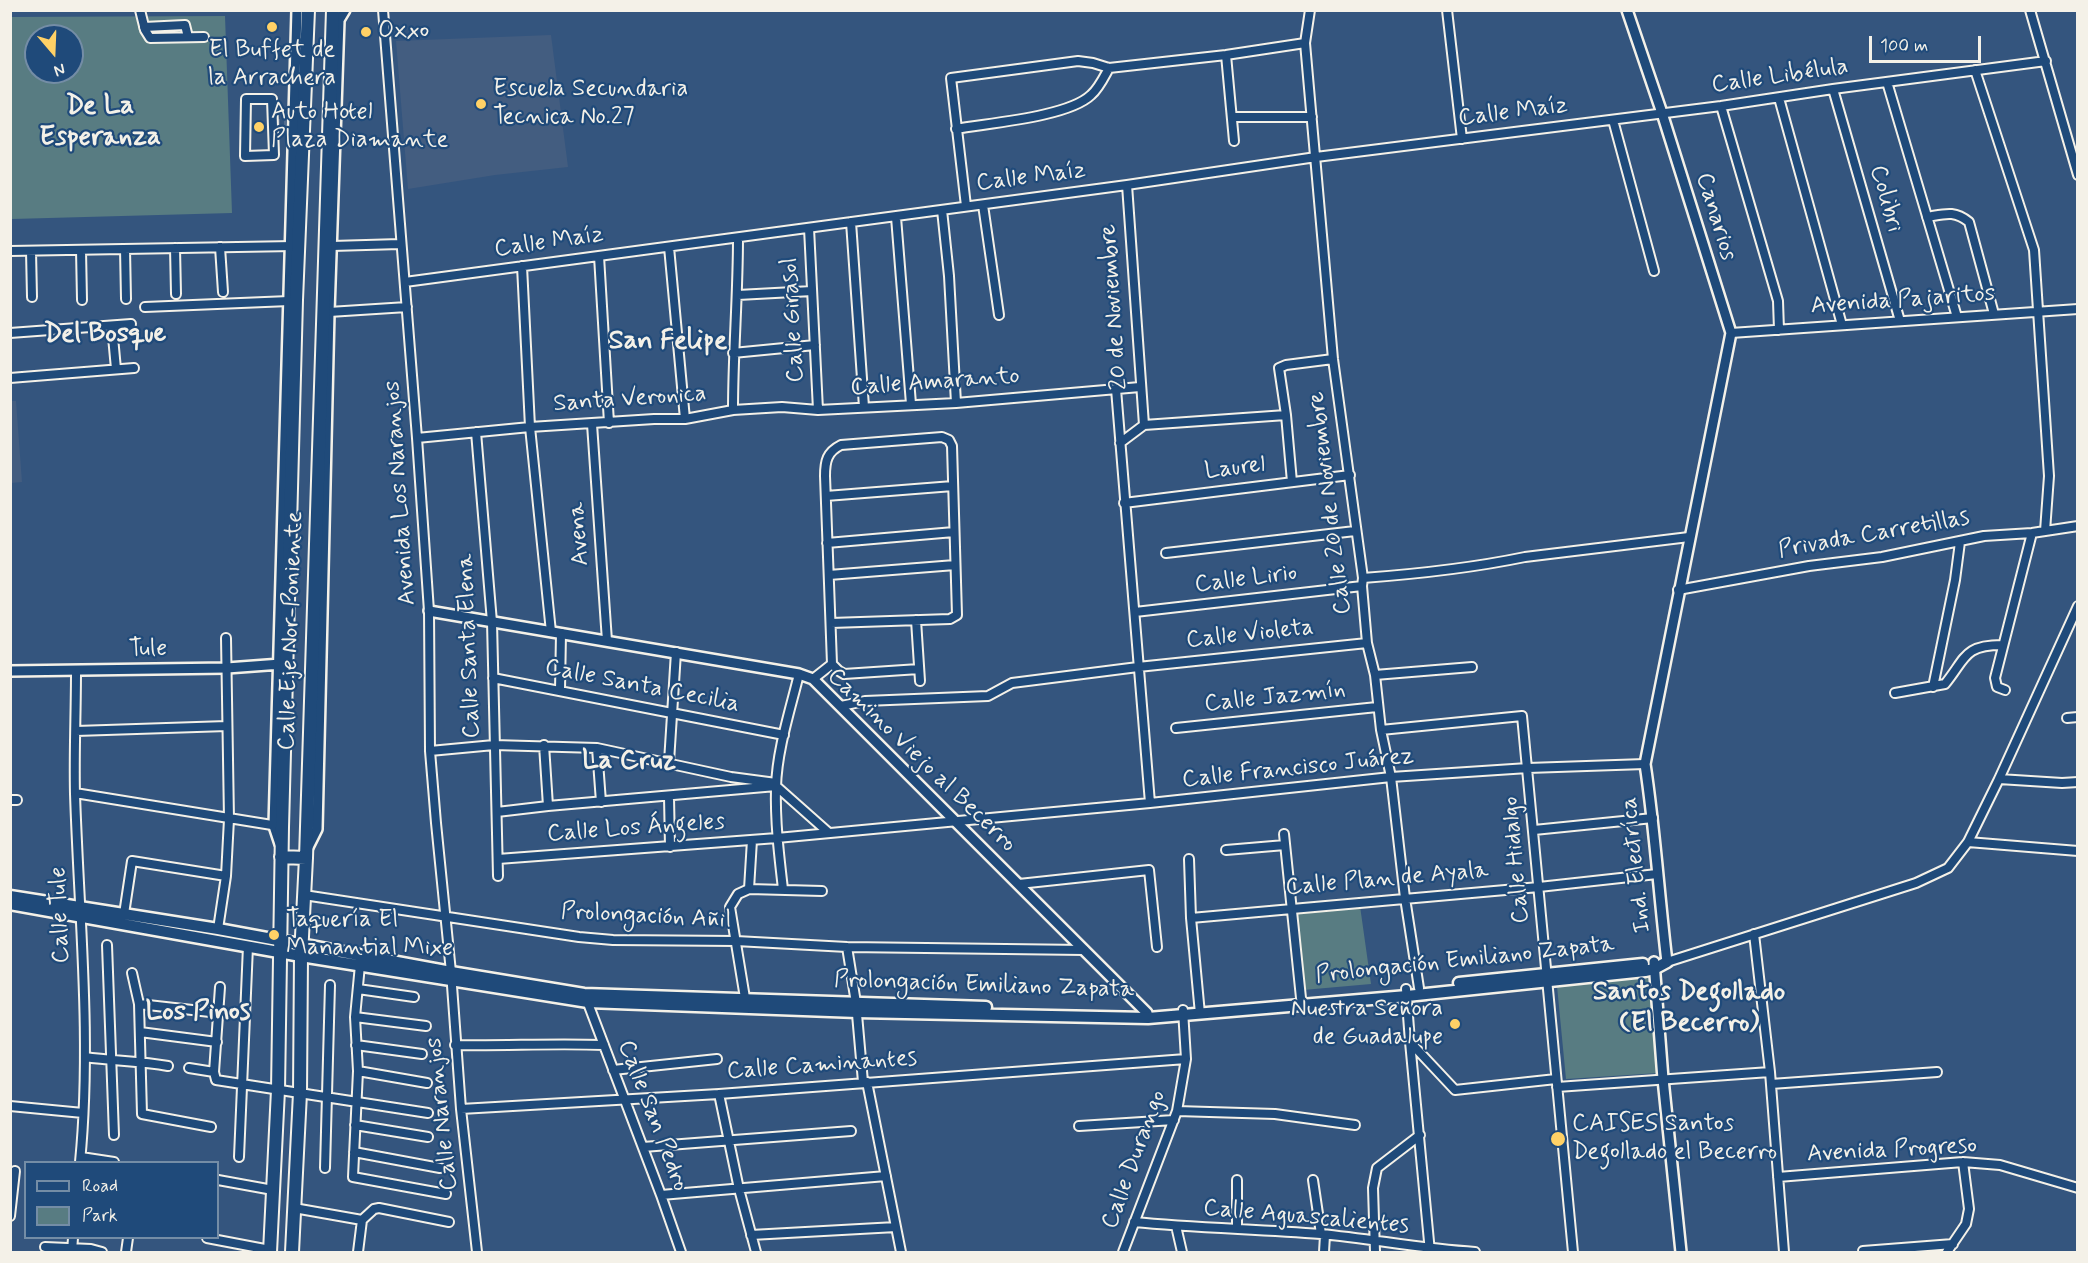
<!DOCTYPE html>
<meta charset="utf-8">
<style>
body{margin:0}
#map{position:relative;width:2088px;height:1263px;overflow:hidden;background:#34557e;font-family:Mynerve,sans-serif}
canvas{display:block}
.frame{position:absolute;inset:0;border:12px solid #f4f1e8;pointer-events:none}
.legend{position:absolute;left:24px;top:1161px;width:195px;height:78px;box-sizing:border-box;background:#1f4a7a;border:2px solid #748da6;margin:0;padding:8px 10px;list-style:none;font-size:18px;color:#f4f1e8}
.legend li{display:flex;align-items:center;gap:12px;height:30px}
.legend b{width:30px;border:2px solid #748da6}
.north{position:absolute;left:24px;top:24px;width:60px;height:60px;box-sizing:border-box;background:#1f4a7a;border:2px solid #748da6;border-radius:50%;rotate:161deg;font-size:16px;font-weight:700;line-height:24px;text-align:center;color:#f4f1e8}
.north::after{content:'';display:block;margin:auto;width:21px;height:27px;background:#ffd166;clip-path:polygon(50% 0,100% 100%,50% 72%,0 100%)}
.scale{position:absolute;left:1869px;top:36px;width:112px;height:27px;box-sizing:border-box;border:3px solid #f4f1e8;border-top:0;padding-left:8px;font-size:18px;line-height:21px;white-space:nowrap;color:#f4f1e8;-webkit-text-stroke:4px #1f4a7a;paint-order:stroke}
</style>
<div id="map">
<canvas width="2088" height="1263"></canvas>
<div class="frame"></div>
<ul class="legend">
<li><b style="height:8px;background:#1f4a7a"></b>Road</li>
<li><b style="height:16px;background:#587c82"></b>Park</li>
</ul>
<div class="north">N</div>
<div class="scale">100 m</div>
</div>
<script>
const c = document.querySelector('canvas').getContext('2d');
c.lineJoin = 'round';
function fill(path, color) {
  c.fillStyle = color;
  c.fill(path, 'evenodd');
}
function trace(path, color, width, dash) {
  c.strokeStyle = color;
  c.lineWidth = width;
  c.lineCap = dash ? 'butt' : 'round';
  c.setLineDash(dash || []);
  c.stroke(path);
}
function label(font, color, halo, rows, align = 'center') {
  c.font = font + ' Mynerve,sans-serif';
  c.lineWidth = 4.5;
  c.setLineDash([]);
  c.textBaseline = 'middle';
  c.strokeStyle = halo;
  c.fillStyle = color;
  for (const [text, x, y, turn = 0] of rows) {
    c.save();
    c.translate(x, y);
    c.rotate((+turn || 0) * Math.PI / 180);
    c.textAlign = isNaN(turn) ? turn : align;
    if (halo) c.strokeText(text, 0, 0);
    c.fillText(text, 0, 0);
    c.restore();
  }
}
fill(new Path2D(`
 M551,35L568,167L495,175L408,189L396,41Z
 M11,401H16L22,482L11,483Z`), '#435d80');
fill(new Path2D(`
 M225,16L232,213L12,219L11,17ZM36,36H72V72H36Z
 M1360,906L1371,984L1303,990L1297,912Z
 M1648,978L1659,1073L1566,1079L1557,986Z`), '#587c82');
trace(new Path2D(`
 M272,123H286`), '#516c8e', 8, [8, 4]);
const minor = new Path2D(`
 M140,10L145,30L150,38L204,37
 M383,10L417,438L429,611L430,751L436,823L451,972L461,1109L477,1252
 M1310,10L1305,43L1333,359L1363,578L1362,586L1367,643L1375,675L1381,730L1391,777L1405,898L1419,988
 M1447,10L1462,139
 M2030,10L2078,175
 M144,27L185,25L188,37
 M1226,55L1234,141
 M1975,70L2034,250L2049,476L2045,531
 M1887,82L1957,317
 M1833,89L1900,321
 M1779,98L1842,325
 M246,99H272L274,155L245,156Z
 M1721,106L1778,301L1779,330
 M1233,117H1312
 M1613,120L1654,271
 M956,129C989,123 1068,117 1091,95C1099,88 1104,77 1109,68
 M1127,185L1144,425
 M983,205L999,315
 M966,206L951,78L1078,61L1093,63L1109,68L1226,55L1305,43
 M942,210L949,276L956,403
 M896,217L911,404
 M1927,217C1945,214 1954,210 1969,222L1994,314
 M851,222L864,407
 M809,228L818,410
 M332,246L400,244
 M220,247L223,292
 M669,247L685,419
 M175,248L176,294
 M125,249L126,299
 M81,250L82,300
 M10,251L294,246
 M31,251L32,297
 M599,256L609,423
 M522,266L530,427L551,632
 M405,282L1127,185L1316,157L1721,106L1833,89L2046,61
 M738,295L812,291
 M145,307L289,301
 M329,312L407,307
 M112,326L116,369
 M10,333L131,324
 M1731,333L2078,309
 M733,353L815,345
 M10,378L134,368
 M1116,389L1150,803
 M733,410C733,353 738,295 738,238
 M592,424L607,641
 M1144,425L1286,415
 M476,432L492,622L498,876
 M417,438L530,427L654,419H685L733,410L782,407L818,410L956,403L1140,387
 M1120,443L1144,425
 M1292,482L1286,415L1279,368L1286,365L1333,359
 M826,496L953,486
 M1124,503L1350,475
 M827,543L954,532
 M1166,553L1355,531
 M829,575L955,565
 M1363,578C1417,574 1472,568 1525,557L1689,537
 M1678,590L1809,566L1882,557L1984,536L2032,533L2078,526
 M1135,612L1362,586
 M916,620L920,681
 M832,664L839,671L844,674L919,669
 M76,671C76,712 74,753 75,794C79,916 92,1040 80,1162
 M1375,675L1472,667
 M493,678L784,735
 M813,679L832,664L825,476C825,461 827,452 841,445L942,437L949,440L952,446L957,615L950,619L831,623
 M1933,687L1955,580L1960,542
 M560,690L561,633
 M2005,690L1997,687L1995,678L2032,533
 M1895,693L1945,684C1966,658 1964,645 2002,645
 M841,706L865,701L988,696L1012,683L1138,667L1367,643
 M2067,718L2078,717
 M1176,728L1377,707
 M1381,730L1522,716L1573,1252
 M76,731L227,726
 M544,745L548,806
 M597,748L601,802
 M430,751L494,745L597,748L731,777L776,783
 M669,762L676,652
 M1999,779L2062,783L2078,782
 M75,793L278,826
 M669,797L670,847
 M10,800H17
 M497,812L548,806L776,786L829,833
 M1534,830L1653,818
 M1284,834L1301,998
 M1968,842L2078,851
 M1226,850L1285,845
 M498,859L777,838L1150,803L1391,777L1528,768L1645,764
 M1189,859L1191,918L1200,1014
 M1019,884L1149,870L1157,947
 M749,889L752,840
 M783,889C779,855 775,821 776,787C777,750 790,711 799,674
 M304,895L579,937L613,940L736,941L847,947L1084,950
 M124,914L132,861L226,876
 M1191,918L1539,887L1657,874
 M218,929L226,876L229,819L226,638
 M1754,934L1770,1072L1784,1252
 M107,945L114,1135
 M847,947L856,1003L863,1082
 M1667,962L1916,883L1948,868L1968,842L1999,779L2078,606
 M360,965L355,1017L358,1071L353,1177L446,1194
 M132,973L139,1004L142,1114L211,1127
 M220,987L214,1072L216,1080L428,1113
 M358,989L414,997
 M1406,989L1410,1042L1430,1252
 M586,998L661,1195L681,1252
 M139,1004L219,1013
 M746,1004L730,907L738,894L749,889L822,891
 M355,1017L426,1026
 M140,1032L217,1042
 M1410,1042L1455,1090L1556,1079
 M356,1045L422,1054
 M455,1045C505,1046 554,1043 604,1045
 M85,1057C113,1061 140,1061 168,1066
 M189,1068L214,1072
 M613,1070L717,1059
 M358,1071L427,1083
 M867,1082L901,1252
 M1771,1084L1937,1072
 M1557,1087L1770,1072
 M719,1094L739,1189L756,1252
 M10,1106L83,1113
 M461,1109L719,1094L1186,1059
 M1177,1111L1275,1114L1355,1125
 M355,1125L428,1137
 M1079,1126L1174,1120
 M643,1147L851,1131
 M354,1152L440,1168
 M81,1157L114,1162
 M239,1157L248,946
 M325,1168L330,985
 M1778,1177L1963,1162L2000,1165L2078,1188
 M218,1180L273,1190
 M1313,1180L1321,1234
 M661,1195L886,1176
 M294,1208L362,1220
 M10,1216L15,1171
 M1134,1222C1196,1228 1258,1229 1321,1234C1373,1239 1423,1249 1475,1252
 M1176,1226L1182,1252
 M1237,1229V1180
 M751,1235L896,1227
 M207,1238L270,1250
 M45,1247L91,1249L102,1252
 M72,1251L73,1238
 M1863,1251L1953,1244
 M126,1252L128,1238
 M358,1252L362,1220L374,1209L379,1208L449,1222
 M1123,1252L1177,1111L1186,1059L1183,1010
 M1324,1252L1325,1235
 M1375,1252L1373,1188L1377,1168L1420,1135
 M1947,1252L1966,1224L1969,1209L1963,1162`);
const tertiary = new Path2D(`
 M1627,10L1662,113L1731,333L1645,764C1655,829 1659,896 1667,962
 M429,611L799,674L813,679L1147,1013L1148,1018
 M10,671L227,668L281,664
 M280,844L274,826L297,10
 M308,847L317,829L329,312L339,20L345,10
 M1654,962L1663,1079L1681,1252`);
const secondary = new Path2D(`
 M10,896L218,929L451,972L584,994L986,1007
 M10,904L301,956L588,1002L857,1012L1148,1018L1407,996L1645,971L1654,969L1667,962
 M1459,983L1643,964`);
const primary = new Path2D(`
 M281,857L306,858
 M270,1252L278,1090L282,827L296,300L308,10
 M292,1252L300,1093L301,956L306,858L333,10`);
trace(minor, '#f4f1e8', 12);
trace(tertiary, '#f4f1e8', 14);
trace(secondary, '#f4f1e8', 15);
trace(primary, '#f4f1e8', 16);
trace(minor, '#1f4a7a', 8);
trace(tertiary, '#1f4a7a', 9);
trace(secondary, '#1f4a7a', 10);
trace(primary, '#1f4a7a', 12);
for (const [x, y, r, color] of [
 [272,27,6,"#ffd166"],
 [366,32,6,"#ffd166"],
 [481,104,6,"#ffd166"],
 [259,127,6,"#ffd166"],
 [274,935,6,"#ffd166"],
 [1455,1024,6,"#ffd166"],
 [1558,1139,8,"#ffd166"]
]) {
  const dot = new Path2D();
  dot.arc(x, y, r, 0, 2 * Math.PI);
  c.fillStyle = color;
  c.fill(dot);
  trace(dot, '#1f4a7a', 2);
}
label('24px', '#f4f1e8', '#1f4a7a', [
 ["Oxxo",378,32],
 ["El Buffet de",272,51,"center"],
 ["la Arrachera",272,79,"center"],
 ["Escuela Secundaria",493,90],
 ["Tecnica No.27",493,118],
 ["Auto Hotel",271,113],
 ["Plaza Diamante",271,141],
 ["Taquería El",286,921],
 ["Manantial Mixe",286,949],
 ["Nuestra Señora",1443,1010,"right"],
 ["de Guadalupe",1443,1038,"right"],
 ["CAISES Santos",1572,1125],
 ["Degollado el Becerro",1572,1153]
], 'left');
label('24px', '#f4f1e8', '#1f4a7a', [
 ["Calle Libélula",1780,77,-8],
 ["Calle Maíz",1513,113,-7],
 ["Calle Maíz",1031,178,-7],
 ["Colibri",1885,199,74],
 ["Canarios",1715,217,73],
 ["Calle Maíz",549,243,-8],
 ["Avenida Pajaritos",1903,301,-4],
 ["20 de Noviembre",1115,307,-94],
 ["Calle Girasol",794,320,-93],
 ["Calle Amaranto",935,383,-4],
 ["Santa Veronica",630,400,-4],
 ["Laurel",1235,469,-7],
 ["Avenida Los Naranjos",401,493,-94],
 ["Calle 20 de Noviembre",1331,503,-97],
 ["Avena",580,534,-94],
 ["Privada Carretillas",1874,535,-10],
 ["Calle Lirio",1246,580,-7],
 ["Calle Eje Nor-Poniente",292,631,-88],
 ["Calle Violeta",1250,635,-6],
 ["Calle Santa Elena",470,646,-92],
 ["Tule",148,650,-1],
 ["Calle Santa Cecilia",642,687,11],
 ["Calle Jazmín",1275,698,-6],
 ["Camino Viejo al Becerro",921,761,44],
 ["Calle Francisco Juárez",1298,769,-6],
 ["Calle Los Ángeles",636,829,-4],
 ["Calle Hidalgo",1517,860,-95],
 ["Ind. Electríca",1637,865,-96],
 ["Calle Plan de Ayala",1387,880,-5],
 ["Calle Tule",61,915,-92],
 ["Prolongación Añil",646,917,3],
 ["Prolongación Emiliano Zapata",1465,961,-6],
 ["Prolongación Emiliano Zapata",984,986,2],
 ["Calle Caminantes",822,1066,-4],
 ["Calle Naranjos",443,1114,-96],
 ["Calle San Pedro",652,1116,69],
 ["Avenida Progreso",1892,1151,-3],
 ["Calle Durango",1135,1160,-70],
 ["Calle Aguascalientes",1306,1218,5]
]);
label('bold 27px', '#f4f1e8', '#1f4a7a', [
 ["De La",100,107],
 ["Esperanza",100,138],
 ["Del Bosque",105,335],
 ["San Felipe",668,342],
 ["La Cruz",629,762],
 ["Santos Degollado",1689,993],
 ["(El Becerro)",1689,1024],
 ["Los Pinos",198,1013]
]);
</script>
